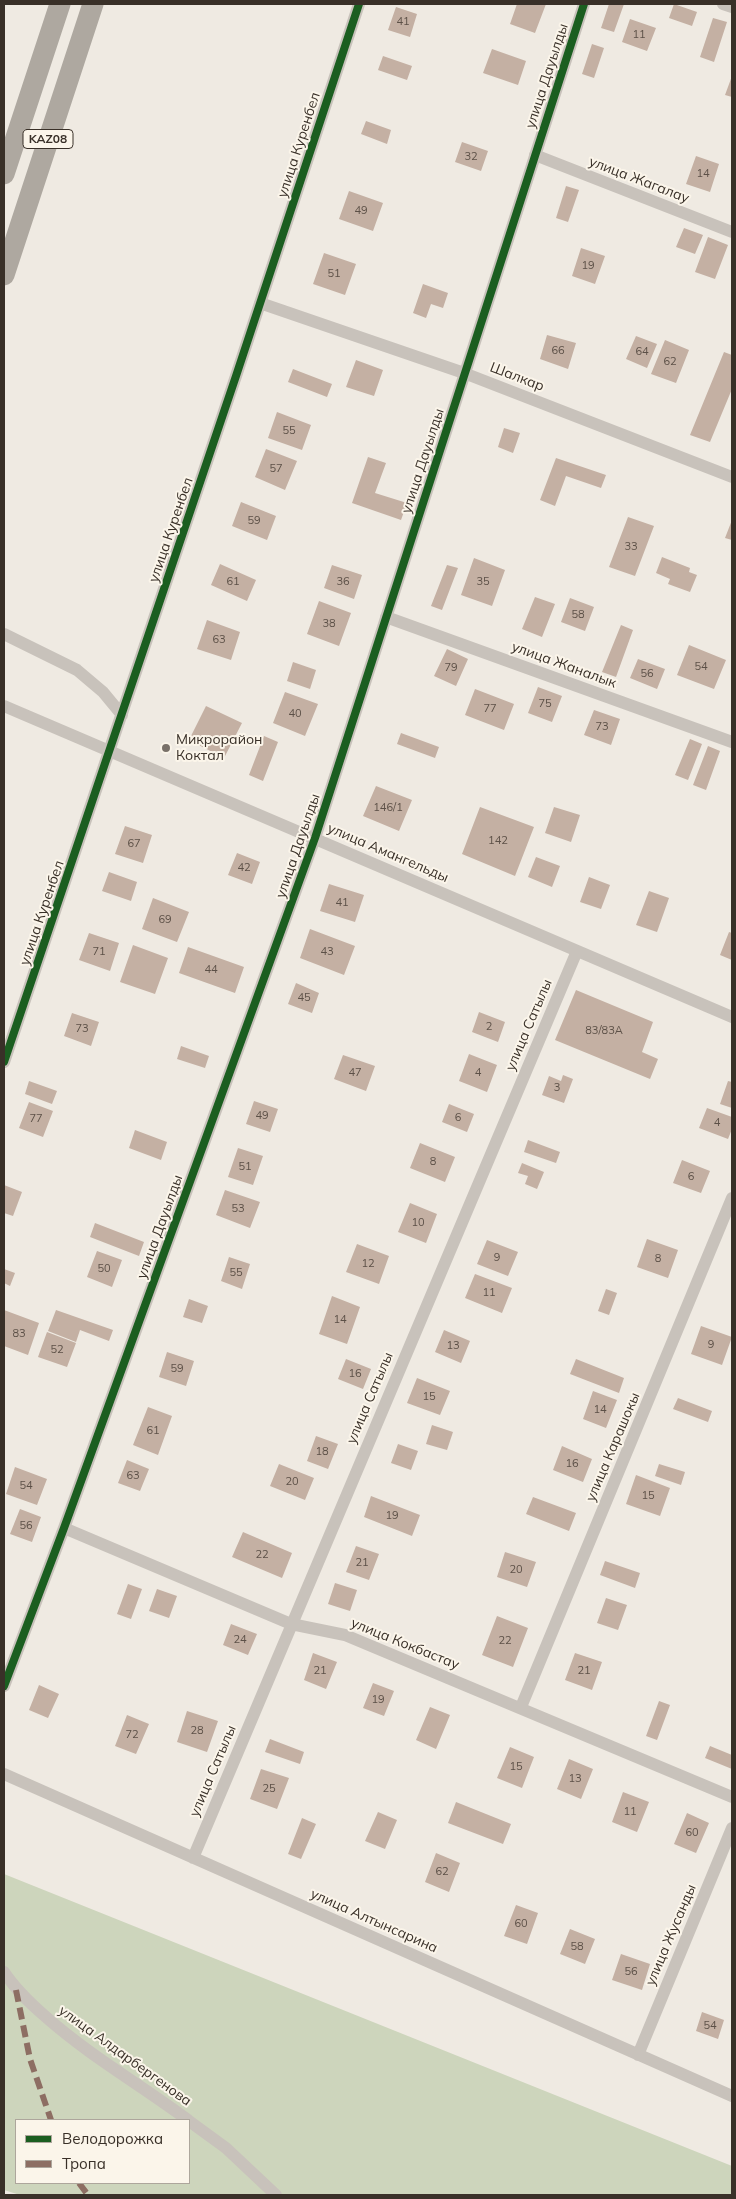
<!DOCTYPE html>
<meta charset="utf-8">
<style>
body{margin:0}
#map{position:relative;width:736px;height:2199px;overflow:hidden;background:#efeae2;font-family:Mulish,sans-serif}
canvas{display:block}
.frame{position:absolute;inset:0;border:5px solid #393028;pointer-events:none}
.legend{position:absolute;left:15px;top:2119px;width:175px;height:65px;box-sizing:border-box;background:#fbf5ea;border:1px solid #ada69c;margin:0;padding:6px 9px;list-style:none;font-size:15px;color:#393028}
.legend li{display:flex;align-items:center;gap:10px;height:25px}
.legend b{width:25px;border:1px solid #ada69c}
</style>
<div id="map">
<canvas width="736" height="2199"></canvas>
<div class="frame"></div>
<ul class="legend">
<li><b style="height:6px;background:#1b5e20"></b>Велодорожка</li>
<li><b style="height:6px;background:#8d6e63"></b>Тропа</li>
</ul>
</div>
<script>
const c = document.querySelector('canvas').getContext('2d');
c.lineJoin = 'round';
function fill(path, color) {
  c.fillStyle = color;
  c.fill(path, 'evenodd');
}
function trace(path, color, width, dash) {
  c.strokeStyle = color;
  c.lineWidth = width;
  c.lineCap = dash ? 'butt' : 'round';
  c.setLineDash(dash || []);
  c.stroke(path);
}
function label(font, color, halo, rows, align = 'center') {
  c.font = font + ' Mulish,sans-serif';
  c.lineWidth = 4;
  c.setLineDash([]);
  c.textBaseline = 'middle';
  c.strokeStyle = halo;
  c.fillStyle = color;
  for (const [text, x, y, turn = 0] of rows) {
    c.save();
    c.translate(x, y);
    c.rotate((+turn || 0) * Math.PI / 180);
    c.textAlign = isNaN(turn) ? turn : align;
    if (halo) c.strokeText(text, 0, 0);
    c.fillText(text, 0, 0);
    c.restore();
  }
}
fill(new Path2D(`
 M4,1874L732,2166V2195H20L4,2190ZM16,2120H189V2183H16Z`), '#cdd5bc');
fill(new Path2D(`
 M517,4H546L535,33L510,24Z
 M609,4H624L614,32L601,28Z
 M674,4L697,12L692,26L669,18Z
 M396,7L417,14L410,37L388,30Z
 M713,18L727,22L714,62L700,57Z
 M630,19L656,28L647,51L622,42Z
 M592,44L604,48L594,78L582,74Z
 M492,49L526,61L518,85L483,73Z
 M383,56L412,66L407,80L378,70Z
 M732,76V97L725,95Z
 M366,121L391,130L387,144L361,134Z
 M462,142L488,151L481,171L455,162Z
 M696,156L719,164L710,192L686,184Z
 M566,186L579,190L568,222L556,218Z
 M349,191L383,203L373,231L339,219Z
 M684,228L703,235L695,254L676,247Z
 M708,237L728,245L715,279L695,272Z
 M581,248L605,256L595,284L572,276Z
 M324,253L356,264L345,295L313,284Z
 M423,284L448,293L443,308L431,304L426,318L413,313Z
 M547,335L576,343L568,369L540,359Z
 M636,336L657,344L647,368L626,359Z
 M665,340L689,350L676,383L651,374Z
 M724,352L732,355V389L710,442L690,435Z
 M356,360L383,370L374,396L346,387Z
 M293,369L332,384L327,397L288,382Z
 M277,412L311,425L302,450L268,438Z
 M504,428L520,433L513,453L498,447Z
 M266,449L297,461L285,490L255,477Z
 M368,457L386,463L375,493L407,503L401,520L352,503Z
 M556,458L606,475L601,488L566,476L555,506L540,500Z
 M241,502L276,516L267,540L232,526Z
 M628,517L654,526L635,576L609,567Z
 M732,520V540L725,538Z
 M662,557L690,568L689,572L697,575L690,592L668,584L670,579L656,573Z
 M474,558L505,570L492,606L461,595Z
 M220,564L256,580L247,601L211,585Z
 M332,565L362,575L354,599L324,588Z
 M447,565L458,568L442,610L431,606Z
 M535,597L555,604L542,637L522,629Z
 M570,598L594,607L585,631L561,622Z
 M319,601L351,613L339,646L307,634Z
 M207,620L240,632L231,660L197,649Z
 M621,625L633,630L616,677L602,672Z
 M689,645L726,660L714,689L677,675Z
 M447,649L468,659L456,686L434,676Z
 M638,659L665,669L657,689L630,678Z
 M293,662L316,670L310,689L287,681Z
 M538,687L562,696L552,722L528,713Z
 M475,689L514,704L504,730L465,715Z
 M285,692L318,704L305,736L273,723Z
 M206,706L242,723L224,758L189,740Z
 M594,710L620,719L611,745L584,735Z
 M401,733L439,747L435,758L397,744Z
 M264,736L278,742L263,781L249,775Z
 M690,739L702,744L688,780L675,775Z
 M708,746L720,751L706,790L693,785Z
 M376,786L412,800L399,831L363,816Z
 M480,807L534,827L515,876L462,854Z
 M554,807L580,815L571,842L545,833Z
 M125,826L152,835L143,863L115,854Z
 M237,853L260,862L252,884L228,875Z
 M536,857L560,866L552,887L528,877Z
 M109,872L137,882L131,901L102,891Z
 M589,877L610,885L601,909L580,902Z
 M329,884L364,895L355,922L320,911Z
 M649,891L669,898L657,932L636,925Z
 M153,898L189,912L177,942L142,929Z
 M310,929L355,946L344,975L300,958Z
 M729,932L732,933V960L720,955Z
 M89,933L119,943L110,971L79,960Z
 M133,945L168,958L155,994L120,982Z
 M188,947L244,967L235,993L179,973Z
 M296,983L319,993L312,1013L288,1004Z
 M576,990L653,1022L642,1052L658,1059L650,1079L555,1040Z
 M479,1012L505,1022L498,1042L472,1032Z
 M72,1013L99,1022L91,1046L64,1036Z
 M181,1046L209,1056L205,1068L177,1059Z
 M469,1054L497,1065L487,1092L459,1081Z
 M343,1055L375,1066L366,1091L334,1079Z
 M563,1075L573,1079L564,1103L542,1095L549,1076L561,1081Z
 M29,1081L57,1091L52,1104L25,1094Z
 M728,1081L732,1082V1108L720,1104Z
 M254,1101L278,1109L270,1132L246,1124Z
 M29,1102L53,1111L43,1137L19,1128Z
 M449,1104L474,1114L467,1132L442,1122Z
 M707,1108L732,1117V1129L728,1139L699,1128Z
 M135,1130L167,1142L161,1160L129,1148Z
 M528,1140L560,1152L556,1163L524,1152Z
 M420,1143L455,1157L445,1182L410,1168Z
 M238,1148L263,1156L253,1185L228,1177Z
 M682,1160L710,1171L701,1193L673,1183Z
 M522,1163L544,1172L537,1189L525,1184L528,1176L518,1173Z
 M4,1185L22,1192L13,1216L4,1213Z
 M225,1190L260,1202L250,1228L216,1215Z
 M410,1203L437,1214L426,1243L398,1232Z
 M95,1223L144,1242L139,1256L90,1237Z
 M647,1239L678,1250L668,1278L637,1267Z
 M487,1240L518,1252L508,1276L477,1264Z
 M357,1244L389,1256L379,1284L346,1272Z
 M97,1251L122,1260L112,1287L87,1277Z
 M229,1257L250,1264L242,1289L221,1281Z
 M4,1269L15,1273L10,1286L4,1283Z
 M475,1274L512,1288L502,1313L465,1298Z
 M606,1289L617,1293L609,1315L598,1311Z
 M332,1296L360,1307L347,1344L319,1334Z
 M189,1299L208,1306L202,1323L183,1317Z
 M4,1310L39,1323L28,1355L4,1346Z
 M56,1310L113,1330L109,1341L80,1330L76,1342L48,1331Z
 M701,1326L732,1337L722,1365L691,1354Z
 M444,1330L470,1341L461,1363L435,1352Z
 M47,1332L76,1343L67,1367L38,1357Z
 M167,1352L194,1361L186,1386L159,1377Z
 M346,1359L371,1369L363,1389L338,1379Z
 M576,1359L624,1378L619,1393L570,1374Z
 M417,1378L450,1391L440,1415L407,1403Z
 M593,1391L617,1400L606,1428L583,1419Z
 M678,1398L712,1411L708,1422L673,1409Z
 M148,1407L172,1416L158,1455L133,1445Z
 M432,1425L453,1432L447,1450L426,1444Z
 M316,1436L338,1444L328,1469L307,1461Z
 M398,1444L418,1451L411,1470L391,1463Z
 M562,1446L592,1459L583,1482L553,1470Z
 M127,1460L149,1469L140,1491L118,1483Z
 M279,1464L314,1478L305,1500L270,1486Z
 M659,1464L685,1472L681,1485L655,1476Z
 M15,1467L47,1479L37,1505L6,1494Z
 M636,1475L670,1488L660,1516L626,1504Z
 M371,1496L420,1515L412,1536L364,1517Z
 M533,1497L576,1513L569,1531L526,1514Z
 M20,1509L41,1517L32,1542L10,1534Z
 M243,1532L292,1553L282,1578L232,1557Z
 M356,1546L379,1554L369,1580L346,1572Z
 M505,1552L536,1562L527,1587L497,1577Z
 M605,1561L640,1573L635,1588L600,1575Z
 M335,1583L357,1590L350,1611L328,1604Z
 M128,1584L142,1589L131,1619L117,1614Z
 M157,1589L177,1596L169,1618L149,1611Z
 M606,1598L627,1605L618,1630L597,1623Z
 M497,1616L528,1628L513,1667L482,1655Z
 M231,1624L257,1634L248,1655L223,1645Z
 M313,1653L337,1662L326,1689L304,1680Z
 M575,1653L602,1662L592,1690L565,1680Z
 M373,1683L394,1691L384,1716L363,1708Z
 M39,1685L59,1694L48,1718L29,1710Z
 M659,1701L670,1705L657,1740L646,1736Z
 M430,1707L450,1715L436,1749L416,1740Z
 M187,1711L218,1721L207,1752L177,1742Z
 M127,1715L149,1724L136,1754L115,1746Z
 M270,1739L304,1752L300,1764L265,1752Z
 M710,1746L732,1755V1769L705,1758Z
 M510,1747L534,1757L522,1788L497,1778Z
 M569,1759L593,1769L581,1799L557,1789Z
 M261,1769L289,1778L277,1809L250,1799Z
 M623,1792L649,1802L637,1832L612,1822Z
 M456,1802L511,1824L503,1844L448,1823Z
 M378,1812L397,1820L385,1849L365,1841Z
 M687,1813L709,1823L696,1853L674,1844Z
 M302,1818L316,1824L301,1859L288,1854Z
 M436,1853L460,1863L449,1892L425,1882Z
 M516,1905L538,1913L527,1944L504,1936Z
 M570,1929L595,1939L585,1964L560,1954Z
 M621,1954L650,1964L642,1990L612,1980Z
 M702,2012L724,2020L718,2039L696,2031Z`), '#c4b0a3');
trace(new Path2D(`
 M723,4L732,7
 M535,155L732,232
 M260,303L464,373L732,477
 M386,617L732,742
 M4,634L77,670L103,692L122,715
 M4,706L732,1017
 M4,1062L236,376L359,4
 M64,1528L291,1624L345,1635L732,1797
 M4,1686L64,1528L315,838L584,4
 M521,1707L732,1198
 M4,1774L732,2096
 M193,1858L577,951
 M4,1972C16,1990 30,2003 46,2017C90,2056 141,2085 188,2120
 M638,2055L732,1828
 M189,2121L226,2148L276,2195`), '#c8c2bb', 12);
trace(new Path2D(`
 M4,174L60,4
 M4,275L93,4`), '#aea8a0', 21);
trace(new Path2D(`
 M16,1990L30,2059L51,2120
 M79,2183L88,2195`), '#8d6e63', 6, [12, 6]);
trace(new Path2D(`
 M4,1062L236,376L359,4
 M4,1686L64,1528L315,838L584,4`), '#1b5e20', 8);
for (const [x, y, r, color] of [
 [166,748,5,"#797169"]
]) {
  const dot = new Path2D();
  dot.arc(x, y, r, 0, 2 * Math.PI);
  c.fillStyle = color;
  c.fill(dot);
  trace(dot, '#fbf5ea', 2);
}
label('11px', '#5c5047', null, [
 ["41",403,22],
 ["11",639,35],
 ["32",471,157],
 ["14",703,174],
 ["49",361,211],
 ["19",588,266],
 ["51",334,274],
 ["66",558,351],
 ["64",642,352],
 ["62",670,362],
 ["55",289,431],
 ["57",276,469],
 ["59",254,521],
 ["33",631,547],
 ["61",233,582],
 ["36",343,582],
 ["35",483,582],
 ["58",578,615],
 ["38",329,624],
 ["63",219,640],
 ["54",701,667],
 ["79",451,668],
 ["56",647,674],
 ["75",545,704],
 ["77",490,709],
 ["40",295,714],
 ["73",602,727],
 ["146/1",388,808],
 ["142",498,841],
 ["67",134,844],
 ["42",244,868],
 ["41",342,903],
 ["69",165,920],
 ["71",99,952],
 ["43",327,952],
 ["44",211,970],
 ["45",304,998],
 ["2",489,1027],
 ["73",82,1029],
 ["83/83A",604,1031],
 ["47",355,1073],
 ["4",478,1073],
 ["3",557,1088],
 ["49",262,1116],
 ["6",458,1118],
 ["77",36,1119],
 ["4",717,1123],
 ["8",433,1162],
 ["51",245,1167],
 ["6",691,1177],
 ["53",238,1209],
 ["10",418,1223],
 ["9",497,1258],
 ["8",658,1259],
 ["12",368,1264],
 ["50",104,1269],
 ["55",236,1273],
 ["11",489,1293],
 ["14",340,1320],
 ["83",19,1334],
 ["9",711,1345],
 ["13",453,1346],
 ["52",57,1350],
 ["59",177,1369],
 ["16",355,1374],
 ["15",429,1397],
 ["14",600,1410],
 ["61",153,1431],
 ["18",322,1452],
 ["16",572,1464],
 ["63",133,1476],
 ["20",292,1482],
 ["54",26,1486],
 ["15",648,1496],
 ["19",392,1516],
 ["56",26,1526],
 ["22",262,1555],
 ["21",362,1563],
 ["20",516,1570],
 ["24",240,1640],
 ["22",505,1641],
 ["21",320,1671],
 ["21",584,1671],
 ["19",378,1700],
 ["28",197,1731],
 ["72",132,1735],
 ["15",516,1767],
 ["13",575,1779],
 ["25",269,1789],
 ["11",630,1812],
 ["60",692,1833],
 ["62",442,1872],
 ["60",521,1924],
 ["58",577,1947],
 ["56",631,1972],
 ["54",710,2026]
]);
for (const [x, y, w] of [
 [48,139,50]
]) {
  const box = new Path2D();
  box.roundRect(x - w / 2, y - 9.5, w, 19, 4);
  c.fillStyle = '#fbf5ea';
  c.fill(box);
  trace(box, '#393028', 1);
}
label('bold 12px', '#393028', null, [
 ["KAZ08",48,139]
]);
label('14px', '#393028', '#fbf5ea', [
 ["улица Дауылды",547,76,-72],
 ["улица Куренбел",299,145,-72],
 ["улица Жагалау",639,180,21],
 ["Шалкар",517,377,21],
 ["улица Дауылды",423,461,-72],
 ["улица Куренбел",171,530,-71],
 ["улица Жаналык",564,665,20],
 ["улица Дауылды",298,846,-71],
 ["улица Амангельды",388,853,23],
 ["улица Куренбел",42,913,-71],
 ["улица Сатылы",529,1025,-67],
 ["улица Дауылды",160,1227,-70],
 ["улица Сатылы",370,1398,-67],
 ["улица Карашокы",613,1447,-67],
 ["улица Кокбастау",405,1644,22],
 ["улица Сатылы",213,1771,-67],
 ["улица Алтынсарина",374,1921,24],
 ["улица Жусанды",671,1935,-67],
 ["улица Алдарбергенова",125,2056,36]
]);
label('14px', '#393028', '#fbf5ea', [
 ["Микрорайон",176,740],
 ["Коктал",176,756]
], 'left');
</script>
